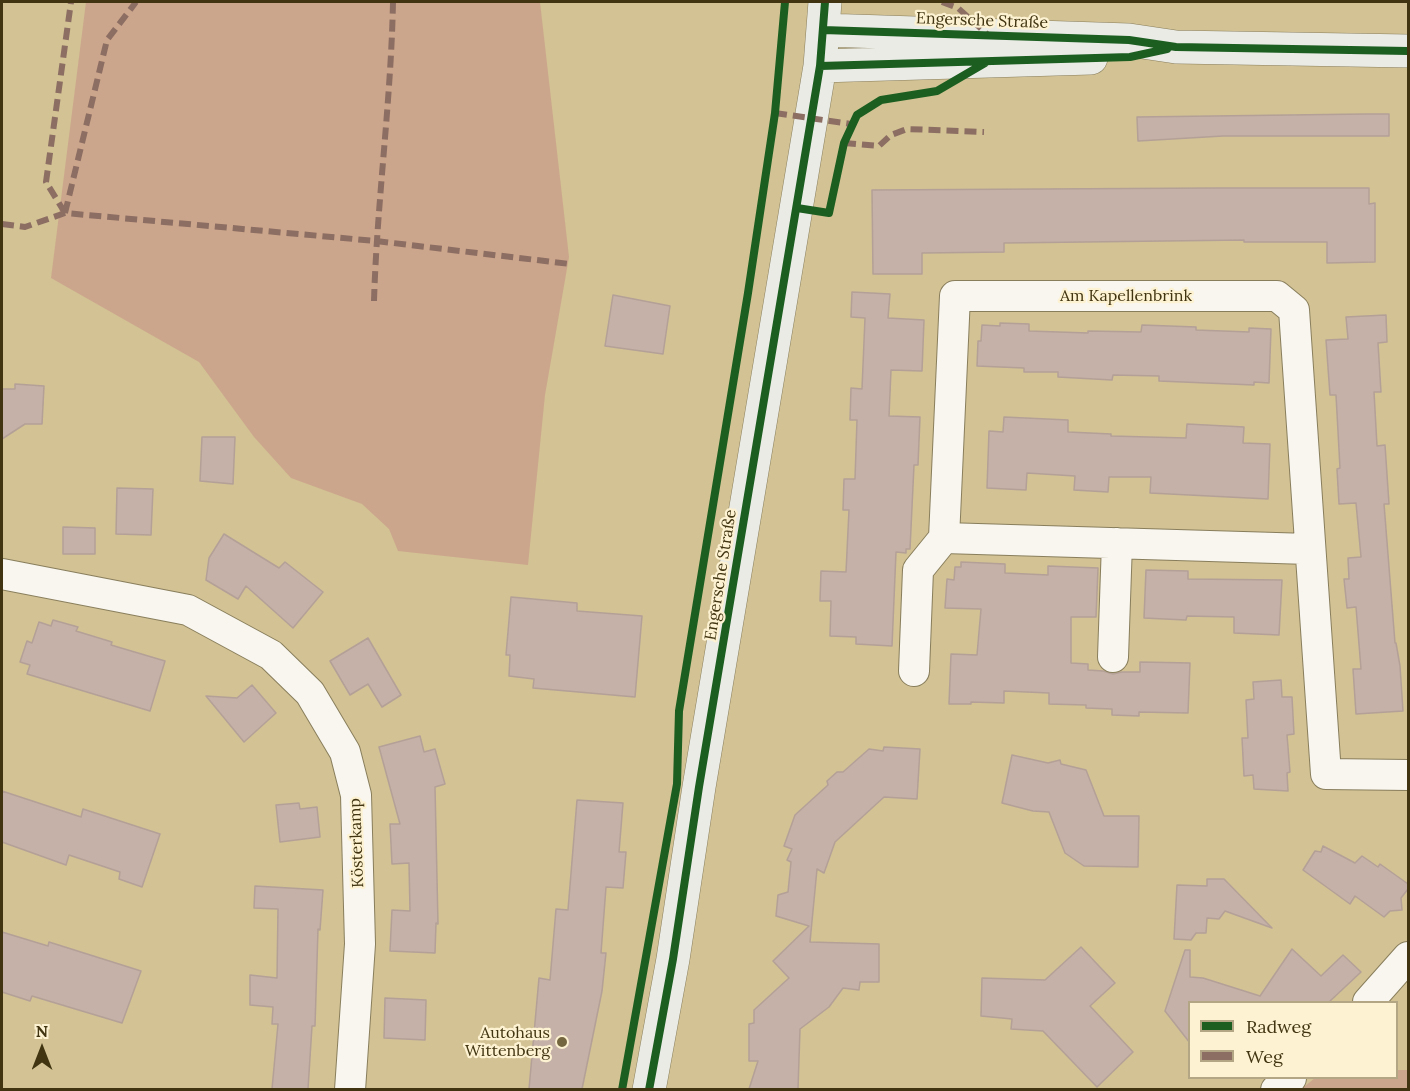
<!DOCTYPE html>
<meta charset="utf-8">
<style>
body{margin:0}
#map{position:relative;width:1410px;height:1091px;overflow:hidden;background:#d2c294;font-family:Lora,serif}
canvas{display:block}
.frame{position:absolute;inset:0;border:3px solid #413511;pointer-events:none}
.legend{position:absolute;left:1188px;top:1001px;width:210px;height:78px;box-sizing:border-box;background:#fdf2d2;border:2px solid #b2a685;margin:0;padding:8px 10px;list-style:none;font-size:18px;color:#413511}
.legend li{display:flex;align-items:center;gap:12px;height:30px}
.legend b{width:30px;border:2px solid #b2a685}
.north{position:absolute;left:12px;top:1019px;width:60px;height:60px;-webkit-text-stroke:4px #fdf2d2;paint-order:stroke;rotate:0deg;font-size:16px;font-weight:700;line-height:24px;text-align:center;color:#413511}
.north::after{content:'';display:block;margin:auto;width:21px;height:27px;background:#413511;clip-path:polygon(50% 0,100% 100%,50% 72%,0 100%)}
</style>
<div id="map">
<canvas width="1410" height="1091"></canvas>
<div class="frame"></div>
<ul class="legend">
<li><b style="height:8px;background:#1b5e20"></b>Radweg</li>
<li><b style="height:8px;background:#8d6e63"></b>Weg</li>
</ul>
<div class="north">N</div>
</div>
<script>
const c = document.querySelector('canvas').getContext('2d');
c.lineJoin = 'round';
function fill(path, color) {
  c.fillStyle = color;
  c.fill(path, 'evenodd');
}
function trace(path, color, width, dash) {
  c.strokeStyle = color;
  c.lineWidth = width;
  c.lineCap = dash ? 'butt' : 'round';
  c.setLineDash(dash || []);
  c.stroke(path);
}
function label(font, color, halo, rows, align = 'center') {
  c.font = font + ' Lora,serif';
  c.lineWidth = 4.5;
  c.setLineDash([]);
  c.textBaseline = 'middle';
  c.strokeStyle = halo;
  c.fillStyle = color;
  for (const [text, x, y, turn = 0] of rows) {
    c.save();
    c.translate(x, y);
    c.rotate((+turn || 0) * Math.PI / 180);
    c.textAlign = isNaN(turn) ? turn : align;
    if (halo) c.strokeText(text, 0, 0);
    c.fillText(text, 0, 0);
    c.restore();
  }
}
fill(new Path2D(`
 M86,2H540L569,257L545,395L528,565L398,551L389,529L362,504L291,478L254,437L199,362L51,278Z
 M1397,1070H1408V1089L1300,1090L1315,1078H1396Z`), '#cca68c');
const building = new Path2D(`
 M1366,114H1389V136H1223L1138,141L1137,117Z
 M1216,188H1369V204L1375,203V262L1327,263V242H1244V240L1004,243V252L922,253V274H873L872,190Z
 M852,292L890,294L888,318L924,320L922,371L891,370L889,416L920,417L918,465H914L910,549H906V553L896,552L892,646L856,644V637L830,636L831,601H820L821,571L846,572L849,510H843L844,479H855L857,420H850L851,388L862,389L865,318L851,317Z
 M613,295L670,306L663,354L605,346Z
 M1386,315L1387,342L1378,343L1381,392H1374L1377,446L1385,445L1389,504H1384L1395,643H1396L1400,666L1403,711L1356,714L1353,669H1361L1356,607L1347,608L1344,579H1349L1348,558L1361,557L1356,503L1339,504L1337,469L1340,468L1336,395H1330L1326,340L1348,339L1346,317Z
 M1000,323L1029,324V331L1088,333V331L1141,332L1142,325L1196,327V330L1249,332V328L1271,329L1269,383L1254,382V385L1159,381V376L1113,375L1112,380L1058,377V372H1024V368L977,366L978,341H981L982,325L1000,326Z
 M15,384L44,386L42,424H25L2,439V389H15Z
 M1004,417L1068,420V432L1111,434V436L1186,438L1187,424L1244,427L1243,443L1270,444L1268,499L1150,493L1151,477H1109L1108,492L1074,490L1075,476L1027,473L1026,490L987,488L989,431L1003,432Z
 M202,437H235L233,484L200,481Z
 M117,488L153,489L151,535L116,534Z
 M63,527L95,528V554H63Z
 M224,534L279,568L285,562L323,592L293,628L246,586L238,599L206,580L209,558Z
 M961,562L1005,564V573L1048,575V566L1098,568L1096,617H1071V663L1088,664V670L1103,671L1113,674L1122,672H1140V662L1190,663L1188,713L1139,712V716L1112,715V709L1086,708V705L1049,704V693L1004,691V703L971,702V704H949L951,654L977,655L981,609L945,608L947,579L954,580L955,567H961Z
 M1146,570L1188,571V579L1282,580L1279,635L1234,633V617L1187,616L1186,620L1144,618Z
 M511,597L577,603V611L642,616L635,697L533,688L534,679L509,676L510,655H506Z
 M53,620L78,627L76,631L112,642L111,645L165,661L150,711L27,674L30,665L20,662L27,641L32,643L39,622L51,626Z
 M368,638L401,695L382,707L368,684L350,695L330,661Z
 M1281,680L1282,697H1292L1294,734L1287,735L1290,772L1287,773L1288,791L1254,789L1253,775L1244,776L1242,738H1248L1246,700L1254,699L1253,682Z
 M252,685L276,713L244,742L206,696L237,698Z
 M420,736L424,752L435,749L445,784L435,787L438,924L436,923L435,953L390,951L392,910L410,911L409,863L392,864L390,824H400L379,747Z
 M884,747L920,749L917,799L884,797L835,842L824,873L817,869L810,942L879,944V982H860L859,990L843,988L829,1007L800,1029L798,1089H749L758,1061H749V1024L754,1023V1010L789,978L773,961L809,926L776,916L778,895L788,892L791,862L787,860L792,849L784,846L795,815L828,785L827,781L837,772H843L869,749L883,751Z
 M1012,755L1048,763L1060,760L1061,764L1086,770L1104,816H1139L1138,867L1084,866L1065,853L1049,812L1033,811L1002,803Z
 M2,791L81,817L83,809L160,834L142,887L119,879L120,872L69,855L66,865L2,842Z
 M577,800L623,803L619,852H626L623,888L606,887L601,953H606L602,991L582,1089H529L539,978L550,980L556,909L568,910Z
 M299,803L300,809L317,807L320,837L280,842L276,805Z
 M1323,846L1355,863L1362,856L1378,867L1380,864L1408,884V889L1401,898L1402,910L1390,911L1384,917L1355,896L1350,904L1303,870L1315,851L1321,852Z
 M1207,879H1224L1272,928L1225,911L1219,919L1207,918L1206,933H1196L1191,940L1174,939L1177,885L1207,886Z
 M255,886L323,890L320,930L318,929L315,1026H312L308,1089H272L278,1024H272L273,1007L250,1005V975L277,978L278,909L254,908Z
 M2,932L48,946L49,942L141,971L122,1023L32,996L30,1001L2,992Z
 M1081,947L1115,983L1090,1006L1133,1052L1097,1087L1043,1031L1011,1029L1012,1019L981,1016L982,978L1045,980Z
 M1292,949L1321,976L1343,955L1361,972L1329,1002H1190V1043L1165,1011L1185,950H1190V977L1203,978L1260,996Z
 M385,998L426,1000L425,1040L384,1038Z`);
fill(building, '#c5b1a7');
trace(building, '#b4a097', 1.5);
const minor = new Path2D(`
 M1309,549L944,538L955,296H1277L1294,310L1326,774L1408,775
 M2,574L188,610L271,655L310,693L345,752L356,795L360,944L350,1090
 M1113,657L1117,543
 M914,671L918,570L944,538
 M1368,1002L1408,957
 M1276,1090L1291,1078`);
const secondary = new Path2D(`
 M823,30L1129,40L1176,47L1408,51
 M820,66L1091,58
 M649,1090L673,959L699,787L820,66L825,2`);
trace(minor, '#897e5c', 32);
trace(secondary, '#897e5c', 34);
trace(minor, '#f8f6ef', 30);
trace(secondary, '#eaebe5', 33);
trace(new Path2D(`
 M942,2L958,8L987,34
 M775,113L851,124
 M844,143L879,146L891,135L907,129L984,132
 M65,213L107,40L136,2
 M65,213L46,182L71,2
 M2,224L25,227L65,213L376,241L570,264
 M374,301C377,201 391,102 393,2`), '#8d6e63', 6, [12, 6]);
trace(new Path2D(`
 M823,30L1129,40L1176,47L1408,51
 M820,66L1130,57L1167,49
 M797,208L829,213L844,143L857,115L881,100L937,91L985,63
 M622,1090L677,784L679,711L748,293L775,113L785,2
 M649,1090L673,959L699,787L820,66L825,2`), '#1b5e20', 8);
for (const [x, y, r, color] of [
 [562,1042,6,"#74663f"]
]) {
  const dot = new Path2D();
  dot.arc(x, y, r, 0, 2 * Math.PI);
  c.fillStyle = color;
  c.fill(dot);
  trace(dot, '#fdf2d2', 2);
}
label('16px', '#413511', '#fdf2d2', [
 ["Engersche Straße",982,21,2],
 ["Am Kapellenbrink",1126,296],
 ["Engersche Straße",721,575,-81],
 ["Kösterkamp",357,843,-92]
]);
label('16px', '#413511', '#fdf2d2', [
 ["Autohaus",550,1033],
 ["Wittenberg",550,1051]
], 'right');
</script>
